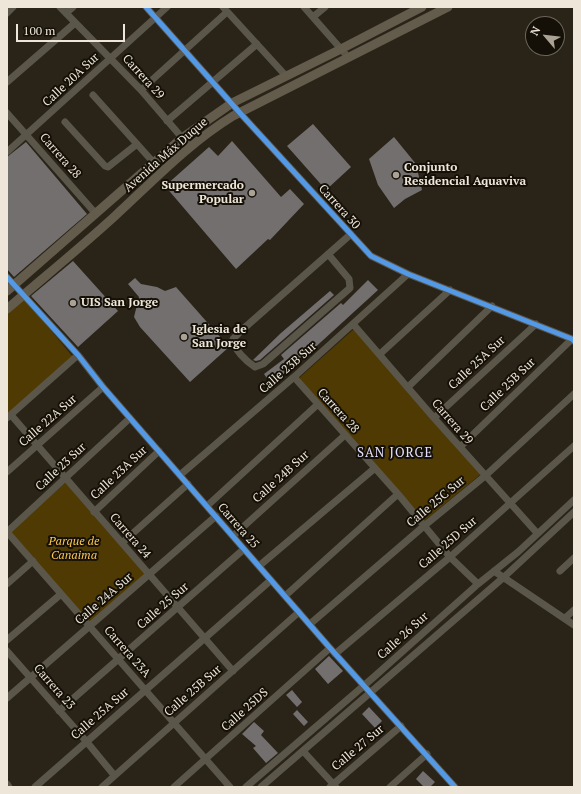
<!DOCTYPE html>
<meta charset="utf-8">
<style>
body{margin:0}
#map{position:relative;width:581px;height:794px;overflow:hidden;background:#2a2418;font-family:"PT Serif",serif}
canvas{display:block}
.frame{position:absolute;inset:0;border:8px solid #ede6d9;pointer-events:none}
.north{position:absolute;left:525px;top:16px;width:40px;height:40px;box-sizing:border-box;background:#151007;border:1px solid #6b665b;border-radius:50%;rotate:298deg;font-size:11px;font-weight:700;line-height:16px;text-align:center;color:#ede6d9}
.north::after{content:'';display:block;margin:auto;width:14px;height:18px;background:#a9a295;clip-path:polygon(50% 0,100% 100%,50% 72%,0 100%)}
.scale{position:absolute;left:16px;top:24px;width:109px;height:18px;box-sizing:border-box;border:2px solid #ede6d9;border-top:0;padding-left:5px;font-size:12px;line-height:14px;white-space:nowrap;color:#ede6d9;-webkit-text-stroke:3px #151007;paint-order:stroke}
</style>
<div id="map">
<canvas width="581" height="794"></canvas>
<div class="frame"></div>
<div class="north">N</div>
<div class="scale">100 m</div>
</div>
<script>
const c = document.querySelector('canvas').getContext('2d');
c.lineJoin = 'round';
function fill(path, color) {
  c.fillStyle = color;
  c.fill(path, 'evenodd');
}
function trace(path, color, width, dash) {
  c.strokeStyle = color;
  c.lineWidth = width;
  c.lineCap = dash ? 'butt' : 'round';
  c.setLineDash(dash || []);
  c.stroke(path);
}
function label(font, color, halo, rows, align = 'center') {
  c.font = font + ' "PT Serif",serif';
  c.lineWidth = 4;
  c.setLineDash([]);
  c.textBaseline = 'middle';
  c.strokeStyle = halo;
  c.fillStyle = color;
  for (const [text, x, y, turn = 0] of rows) {
    c.save();
    c.translate(x, y);
    c.rotate((+turn || 0) * Math.PI / 180);
    c.textAlign = isNaN(turn) ? turn : align;
    if (halo) c.strokeText(text, 0, 0);
    c.fillText(text, 0, 0);
    c.restore();
  }
}
fill(new Path2D(`
 M23,297L73,357L7,416V311Z
 M355,328L481,474L423,522L298,379Z
 M66,482L146,573L89,623L10,533Z`), '#503a03');
fill(new Path2D(`
 M313,124L351,167L326,190L287,146Z
 M394,137L416,164L422,190L405,199L394,208L378,185L369,159Z
 M232,141L281,197L290,189L304,204L270,240L268,239L236,269L165,186L209,147L218,156Z
 M26,142L87,214L14,277L7,269V157Z
 M73,261L118,311L78,347L31,296Z
 M135,278L141,284L157,287L165,291L176,287L229,347L190,382L140,327L134,317L139,297L128,284Z
 M368,280L378,290L310,352L309,350L285,371L286,372L271,384L264,374L284,359L281,355L341,303L343,305Z
 M330,291L334,295L260,360L256,361L253,360L281,333Z
 M329,656L343,671L328,684L315,669Z
 M292,690L302,702L297,707L286,695Z
 M369,707L382,721L375,728L362,714Z
 M297,710L308,722L304,726L293,714Z
 M254,722L264,731L261,735L278,753L266,763L253,748L256,746L242,734Z
 M423,771L435,782L430,787H424L416,779Z`), '#736f6f');
trace(new Path2D(`
 M60,7L141,90L190,147
 M146,7L240,113L371,256L408,274L572,339L574,341
 M223,7L286,76
 M304,7L348,57
 M7,13L13,7
 M66,13L73,7
 M313,17L325,7
 M7,82L75,23
 M141,90L227,12
 M93,95L154,163
 M7,113L96,214
 M167,121L257,44
 M65,122L105,166L108,167L137,144
 M7,152L167,7
 M328,254L349,279L350,288L263,364L255,367C247,362 233,349 233,339L242,330L351,234
 M7,277L78,355L103,387L330,648L455,787
 M353,324L434,418L537,533
 M380,354L450,290
 M294,377L398,494L450,557L478,584
 M408,387L492,306
 M11,415L233,671
 M7,418L78,355
 M130,418L7,532L230,787
 M434,418L536,324
 M460,447L572,339
 M7,472L103,387
 M180,475L294,377L408,274
 M207,506L317,405
 M94,512L159,451
 M233,536L345,435
 M122,543L188,484
 M259,566L375,468
 M494,571L574,625
 M560,571L574,558
 M7,584L33,561
 M285,596L398,494
 M565,618L574,610
 M310,624L424,526L485,476L574,394
 M7,640L61,594
 M7,651L86,741L114,775
 M335,654L450,557L574,446
 M7,698L216,516
 M59,711L244,549
 M303,751L336,787
 M7,784L9,787
 M35,787L271,580
 M102,787L299,612
 M174,787L330,648
 M246,787L375,676L478,584L518,552L574,500
 M261,787L504,577L574,512
 M330,787L401,726
 M390,787L427,754`), '#5b564a', 7);
trace(new Path2D(`
 M7,291L182,138L232,103L341,49L422,7
 M7,309C43,278 80,248 115,216C153,181 189,143 233,116L448,7`), '#635b4c', 9);
trace(new Path2D(`
 M146,7L240,113L371,256L408,274L572,339L574,341
 M7,277L78,355L103,387L330,648L455,787`), '#5399e6', 5);
for (const [x, y, r, color] of [
 [396,175,4,"#a9a295"],
 [252,193,4,"#a9a295"],
 [73,303,4,"#a9a295"],
 [184,337,4,"#a9a295"]
]) {
  const dot = new Path2D();
  dot.arc(x, y, r, 0, 2 * Math.PI);
  c.fillStyle = color;
  c.fill(dot);
  trace(dot, '#151007', 1.5);
}
label('12px', '#ede6d9', '#151007', [
 ["Carrera 29",143,77,48],
 ["Calle 20A Sur",71,80,-43],
 ["Avenida Máx Duque",166,155,-41],
 ["Carrera 28",60,156,49],
 ["Carrera 30",339,207,48],
 ["Calle 25A Sur",477,363,-43],
 ["Calle 23B Sur",288,368,-41],
 ["Calle 25B Sur",508,385,-44],
 ["Carrera 28",338,411,48],
 ["Calle 22A Sur",48,421,-41],
 ["Carrera 29",452,422,49],
 ["Calle 23 Sur",61,467,-43],
 ["Calle 23A Sur",119,473,-43],
 ["Calle 24B Sur",281,477,-42],
 ["Calle 25C Sur",436,502,-40],
 ["Carrera 25",238,526,49],
 ["Carrera 24",130,536,49],
 ["Calle 25D Sur",448,543,-41],
 ["Calle 24A Sur",104,599,-41],
 ["Calle 25 Sur",163,606,-41],
 ["Calle 26 Sur",403,636,-42],
 ["Carrera 23A",127,652,49],
 ["Carrera 23",54,687,49],
 ["Calle 25B Sur",193,691,-41],
 ["Calle 25DS",245,710,-42],
 ["Calle 25A Sur",100,714,-41],
 ["Calle 27 Sur",358,748,-40]
]);
label('bold 12px', '#ede6d9', '#151007', [
 ["Conjunto",404,168],
 ["Residencial Aquaviva",404,182],
 ["Supermercado",244,186,"right"],
 ["Popular",244,200,"right"],
 ["UIS San Jorge",81,303],
 ["Iglesia de",192,330],
 ["San Jorge",192,344]
], 'left');
label('italic 12px', '#fdc752', '#151007', [
 ["Parque de",74,542],
 ["Canaima",74,556]
]);
c.letterSpacing = '1px';
label('13px', '#e4e0fd', '#151007', [
 ["SAN JORGE",395,453]
]);
c.letterSpacing = '0px';
</script>
